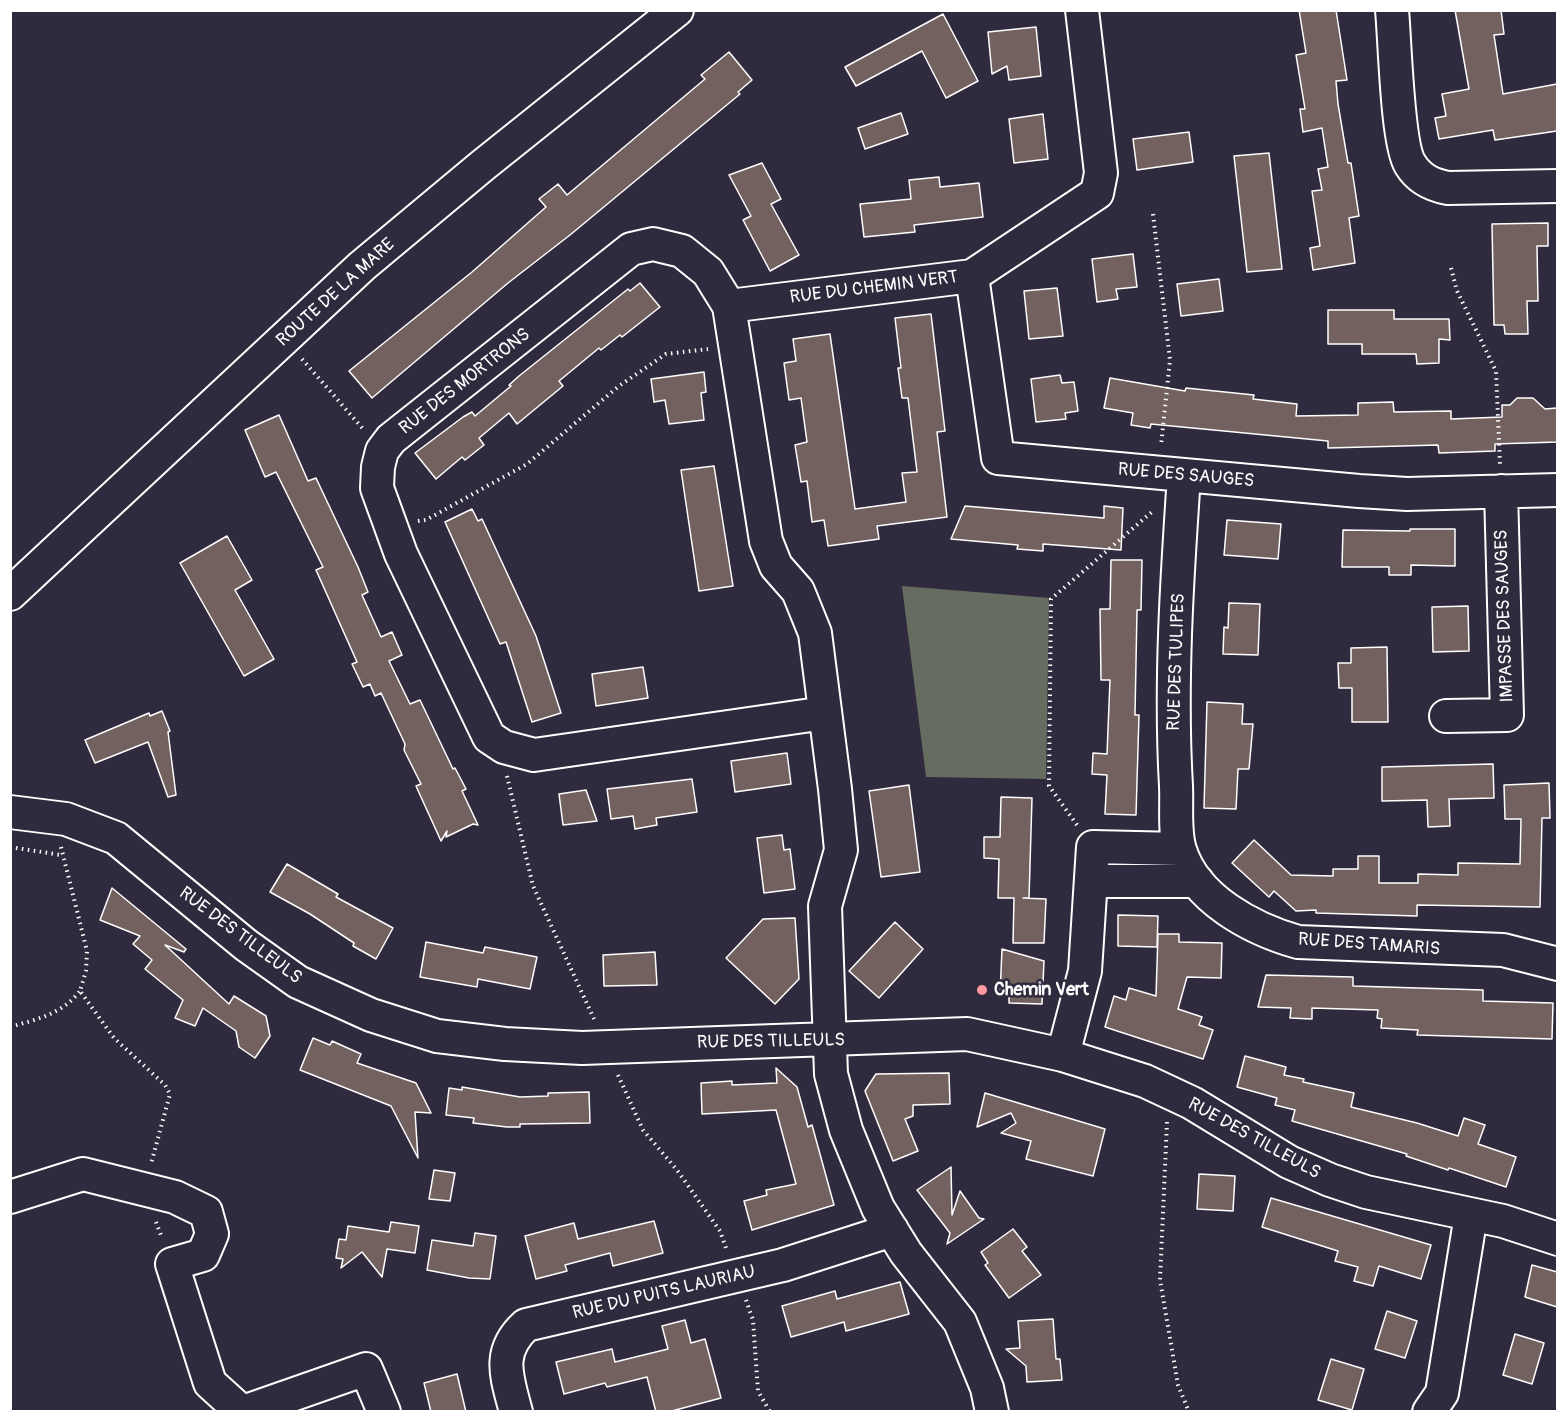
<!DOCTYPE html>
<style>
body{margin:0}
#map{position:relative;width:1568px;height:1422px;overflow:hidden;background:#2f2a3d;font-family:Pangolin,sans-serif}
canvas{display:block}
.frame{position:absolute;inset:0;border:12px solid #fff;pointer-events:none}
</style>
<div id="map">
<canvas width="1568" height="1422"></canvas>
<div class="frame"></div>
</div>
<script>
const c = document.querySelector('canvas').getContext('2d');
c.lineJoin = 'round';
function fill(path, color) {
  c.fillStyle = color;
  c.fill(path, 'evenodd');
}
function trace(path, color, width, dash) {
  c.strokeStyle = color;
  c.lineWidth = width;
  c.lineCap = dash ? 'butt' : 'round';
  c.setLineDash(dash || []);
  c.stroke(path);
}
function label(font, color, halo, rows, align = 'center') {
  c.font = font + ' Pangolin,sans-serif';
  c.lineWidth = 5;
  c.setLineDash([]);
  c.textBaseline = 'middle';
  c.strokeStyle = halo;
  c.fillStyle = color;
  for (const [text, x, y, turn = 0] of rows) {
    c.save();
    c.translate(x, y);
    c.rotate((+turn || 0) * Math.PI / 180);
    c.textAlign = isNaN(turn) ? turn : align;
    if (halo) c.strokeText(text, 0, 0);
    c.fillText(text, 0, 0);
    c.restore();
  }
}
fill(new Path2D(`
 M902,586L1049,598L1046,779L926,777Z`), '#666d60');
const building = new Path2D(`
 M1299,10H1336L1347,80L1336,81L1338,104L1348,163H1351L1359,216L1349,218L1355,263L1313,270L1310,248L1320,246L1312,191L1322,190L1318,169L1328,167L1322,128L1303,132L1300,109H1305L1296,55L1306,53Z
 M1455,10H1501L1504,34L1494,35L1503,94L1557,84V131L1495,140L1493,130L1439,139L1435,118L1446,116L1442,94L1469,89Z
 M943,14L978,81L946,98L922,51L856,86L845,67Z
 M1036,27L1041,76L1009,80L1007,66L992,74L988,32Z
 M729,52L752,80L738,92L740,94L570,235L508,283L372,398L349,371L472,272L546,207L539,199L558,184L567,195L705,79L701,75Z
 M901,113L908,134L865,149L858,128Z
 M1043,114L1048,159L1014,163L1009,119Z
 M1189,132L1193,162L1137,170L1133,139Z
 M1269,153L1282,269L1247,272L1234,156Z
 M762,163L781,199L771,204L799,255L770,271L743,220L751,216L729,175Z
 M939,177L940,187L979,183L983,217L914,225L915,232L864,237L860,204L911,199L909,180Z
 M1548,223V246H1537L1538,301H1527L1528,334H1505L1504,325H1494L1492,224Z
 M1133,254L1137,287L1116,289L1118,299L1097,302L1092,259Z
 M1219,279L1223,311L1181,316L1177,284Z
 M640,283L660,307L622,337L620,335L601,350L599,348L559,381L563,386L517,424L509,413L479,438L484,445L465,460L462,457L436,479L415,453L463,417L472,412L475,416L511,386L509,385L519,376L628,289L630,291Z
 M1057,288L1063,336L1029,339L1024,291Z
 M1328,310H1394V319H1449L1450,340L1439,339V363L1417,364L1416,354H1362V344H1328Z
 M931,314L945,431L937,432L947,517L877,526L879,539L828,546L824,520L812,522L807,481L801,482L795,445L807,442L801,398L789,400L784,363L796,361L793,339L830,334L855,509L906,502L902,473L917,472L908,398H902L898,368H901L895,318Z
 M704,372L706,392L701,393L704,420L669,424L665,400L654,402L651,379Z
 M1060,375L1062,383L1074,382L1078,411L1065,413L1066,419L1036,422L1031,379Z
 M1110,378L1185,391L1186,388L1254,395L1253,399L1297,404L1296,416L1358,415V403L1393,402L1394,412L1451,411V419L1502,417V405H1510L1517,398H1533L1545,409L1557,408V442L1495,444V451L1439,453L1438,445L1328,448V441L1151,424L1150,428L1131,425L1133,413L1104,408Z
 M279,415L308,481L316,478L358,567L368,592L362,595L381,637L392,632L402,655L389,661L410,704L420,700L453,769L455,768L466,789L462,791L478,825L473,824L446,837L447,831L441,841L416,786L421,784L404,750L405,744L381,693L375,696L370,684L363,687L352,664L357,662L316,570L323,567L276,472L265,477L245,430Z
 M714,466L733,586L699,591L681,470Z
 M965,506L1104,518V506L1123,508L1121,550L1043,544V551L1017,549L1018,545L951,539Z
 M472,509L478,521L482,519L536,636L561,713L532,722L506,642L500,644L445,522Z
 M1227,520L1281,524L1278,559L1224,555Z
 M1410,529H1455V566L1411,565V575H1389V567H1342L1343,530L1410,531Z
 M227,536L252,580L235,590L274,659L244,676L180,563Z
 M1111,560H1142L1141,610H1137L1135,715H1139L1136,815L1105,814L1107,775L1092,774L1093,753L1107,754L1110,680H1101L1100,609H1110Z
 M1229,603L1260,604L1258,655L1223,654L1224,627L1228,628Z
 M1468,606L1469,651L1433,652L1432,607Z
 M1387,647L1388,722H1352V688H1339L1338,663H1351V648Z
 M643,667L648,698L596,706L592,674Z
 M1207,702L1243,704L1242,724H1253L1249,769H1238L1236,809L1204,808Z
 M162,711L170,731L168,732L176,795L168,797L148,742L95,763L85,740L149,713L150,716Z
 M787,753L791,784L735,792L731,761Z
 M1493,764L1494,798L1449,799L1450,826L1428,827L1427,800L1382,801V767Z
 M692,779L697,812L656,818L657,825L635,829L633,816L611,819L607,789Z
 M1549,783L1550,818H1542L1540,907L1417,905V916L1316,913V910L1296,911L1274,891L1269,897L1232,863L1254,840L1291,875L1333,876V869H1358V856H1379V883H1418V874L1458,875V863L1520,864L1521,819H1505L1504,785Z
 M909,785L920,872L881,877L869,791Z
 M586,790L597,821L563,825L559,794Z
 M1001,797L1032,798L1029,898H1023L1046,899L1044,943H1013L1014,898H998L999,859L984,858V837H1000Z
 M782,835L784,850L790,849L795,889L764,893L757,838Z
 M287,864L338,894L336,897L393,928L376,959L353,946L354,943L310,914L270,892Z
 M112,888L186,949L184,952L165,945L229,1004L234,996L266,1016L270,1036L255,1058L239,1047L236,1031L203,1008L195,1026L175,1018L183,1000L145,969L152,960L133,944L140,936L100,920Z
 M1118,915L1158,916L1157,947L1118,946Z
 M795,918L799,979L775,1004L726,958L763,919Z
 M895,922L923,949L879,998L849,971Z
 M1158,934H1179V942L1222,943L1221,978L1187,977L1178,1009L1202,1017L1199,1025L1213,1030L1203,1059L1105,1027L1114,996L1126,1000L1129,988L1156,996Z
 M426,942L483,953L485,947L537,957L530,989L478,979L477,987L420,977Z
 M1002,949L1044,961L1042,1004L1009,1003V992L1000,994Z
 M655,952L657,985L604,986L603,955Z
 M1266,975L1353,977V986L1483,990V1001L1553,1003L1552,1039L1417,1035L1418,1030L1381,1028L1382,1019L1377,1018L1378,1010L1312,1008V1019L1290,1018L1291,1008L1258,1007Z
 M313,1038L330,1045L332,1041L361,1054L357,1063L416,1083L431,1113L415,1112L418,1158L391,1106L300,1070Z
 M1245,1056L1286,1067L1284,1075L1304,1079L1303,1082L1354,1093L1351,1107L1417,1123L1458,1136L1464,1118L1485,1125L1478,1144L1516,1157L1506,1187L1449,1168L1448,1170L1406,1156L1407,1154L1292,1121L1295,1110L1275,1105L1277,1098L1237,1087Z
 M776,1068L797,1087L808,1127L812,1125L834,1205L752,1230L744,1201L767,1195L766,1190L796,1184L776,1110L702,1114L701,1083L732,1081V1085L777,1083Z
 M949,1073L950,1104L913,1105V1116L905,1119L918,1151L893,1161L865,1091L872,1080L876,1074Z
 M462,1087L520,1097L548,1096V1093L589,1092L590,1123L520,1124V1127H507L473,1123L474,1118L446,1115L449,1088L462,1090Z
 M985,1093L1105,1129L1093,1176L1026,1159L1031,1141L1001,1133L1016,1123L1011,1113L977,1127Z
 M951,1167L952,1215L960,1191L979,1218L984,1219L947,1244L950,1233L917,1190Z
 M434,1170L455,1173L450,1201L429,1199Z
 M1199,1174L1235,1176L1233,1211L1197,1209Z
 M1271,1198L1431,1245L1421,1279L1379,1266L1373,1286L1354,1281L1358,1267L1335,1261L1338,1251L1262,1227Z
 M654,1221L663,1253L613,1266L610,1253L565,1265L567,1271L536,1279L525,1236L574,1223L578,1239Z
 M391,1222L419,1226L415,1253L387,1249L382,1277L362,1252L341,1268L343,1259L336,1258L339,1239L346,1240L348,1226L389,1232Z
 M1013,1229L1027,1247L1022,1251L1041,1275L1009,1298L985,1265L988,1263L981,1252Z
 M475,1233L496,1236L490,1279L469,1278L427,1270L432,1240L473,1246Z
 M1532,1265L1557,1272V1307L1525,1297Z
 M900,1282L909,1314L846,1331L844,1322L791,1337L782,1306L835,1291L837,1299Z
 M1387,1311L1417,1321L1405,1358L1375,1349Z
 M1053,1319L1056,1359H1060L1062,1380L1027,1382L1026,1366L1006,1349L1020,1348L1018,1321Z
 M685,1320L691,1343L705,1339L721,1398L668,1412H656L647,1377L607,1387L605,1383L564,1394L556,1362L612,1349L615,1362L668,1349L662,1326Z
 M1515,1334L1544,1343L1532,1384L1503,1375Z
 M1331,1359L1364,1369L1352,1410L1318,1400Z
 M457,1374L466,1412H431L424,1383Z`);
fill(building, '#72615f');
trace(building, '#fff', 1.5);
const minor = new Path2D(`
 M1392,10C1395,41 1397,143 1410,164C1419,179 1432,185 1448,188L1558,186
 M972,276L998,458L1359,491L1407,494L1558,490
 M729,306L972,276L1097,193L1101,173L1082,10
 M1184,476C1177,578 1170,684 1176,786C1177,806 1174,832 1180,850C1195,899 1252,929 1298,942L1503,950L1558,964
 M10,594L362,266L482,166L677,10
 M825,713L534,755L504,747L489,737L401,554L377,488L378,467L382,451L391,439L631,249L653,244L682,251L708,272L729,306L766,541L776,566L798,591L815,633L835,789L841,850L825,906L831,1074L846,1130L878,1208L906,1253L960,1322L987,1388L992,1412
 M1446,716L1507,715L1501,491
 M10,812L66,819L116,838L246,945L298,982L371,1015L437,1036L505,1044L582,1048L967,1034L1063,1055L1145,1081L1192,1103L1289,1162L1330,1180L1366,1192L1503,1221L1558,1239
 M1092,881H1197
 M1063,1055L1085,971L1093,847L1179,849
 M10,1197L83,1174L175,1197L206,1212L212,1234L203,1255L172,1264L210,1383L242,1412
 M243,1412L366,1369L384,1412
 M516,1412C507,1377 496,1352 526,1325L783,1265L892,1230
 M1429,1412L1442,1393L1471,1215`);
trace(minor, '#fff', 36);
trace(new Path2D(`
 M1153,214L1170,360L1161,446
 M1451,268L1457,291L1496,371L1500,465
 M302,359L364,430
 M418,521L426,520L527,464L619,386L666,354L708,349
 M507,776L533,886L594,1019
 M1077,825L1049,786L1051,599L1153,511
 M10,847L61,855
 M61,847L87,951L86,971L80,991L114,1038L165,1085L170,1094L151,1164
 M10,1027C38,1019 62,1014 80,991
 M618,1075L643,1130L677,1170L720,1231L727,1251
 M1167,1122L1160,1280L1178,1385L1189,1412
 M156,1222L162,1238
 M746,1300L753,1320L758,1391L770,1412`), '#fff', 4, [1.5, 4.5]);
trace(minor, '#2f2a3d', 32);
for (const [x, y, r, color] of [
 [982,990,6,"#ff9aa2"]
]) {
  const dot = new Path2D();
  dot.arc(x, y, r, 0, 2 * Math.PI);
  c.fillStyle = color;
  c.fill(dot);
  trace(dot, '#2f2a3d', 2);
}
label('18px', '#fff', '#2f2a3d', [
 ["RUE DU CHEMIN VERT",874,288,-7],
 ["ROUTE DE LA MARE",336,293,-42],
 ["RUE DES MORTRONS",465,382,-38],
 ["RUE DES SAUGES",1186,476,5],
 ["IMPASSE DES SAUGES",1505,616,-92],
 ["RUE DES TULIPES",1177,662,-88],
 ["RUE DES TILLEULS",240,936,37],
 ["RUE DES TAMARIS",1369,945,4],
 ["RUE DES TILLEULS",771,1042,-1],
 ["RUE DES TILLEULS",1254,1139,29],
 ["RUE DU PUITS LAURIAU",664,1293,-13]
]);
label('bold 18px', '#fff', '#2f2a3d', [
 ["Chemin Vert",994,990]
], 'left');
</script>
